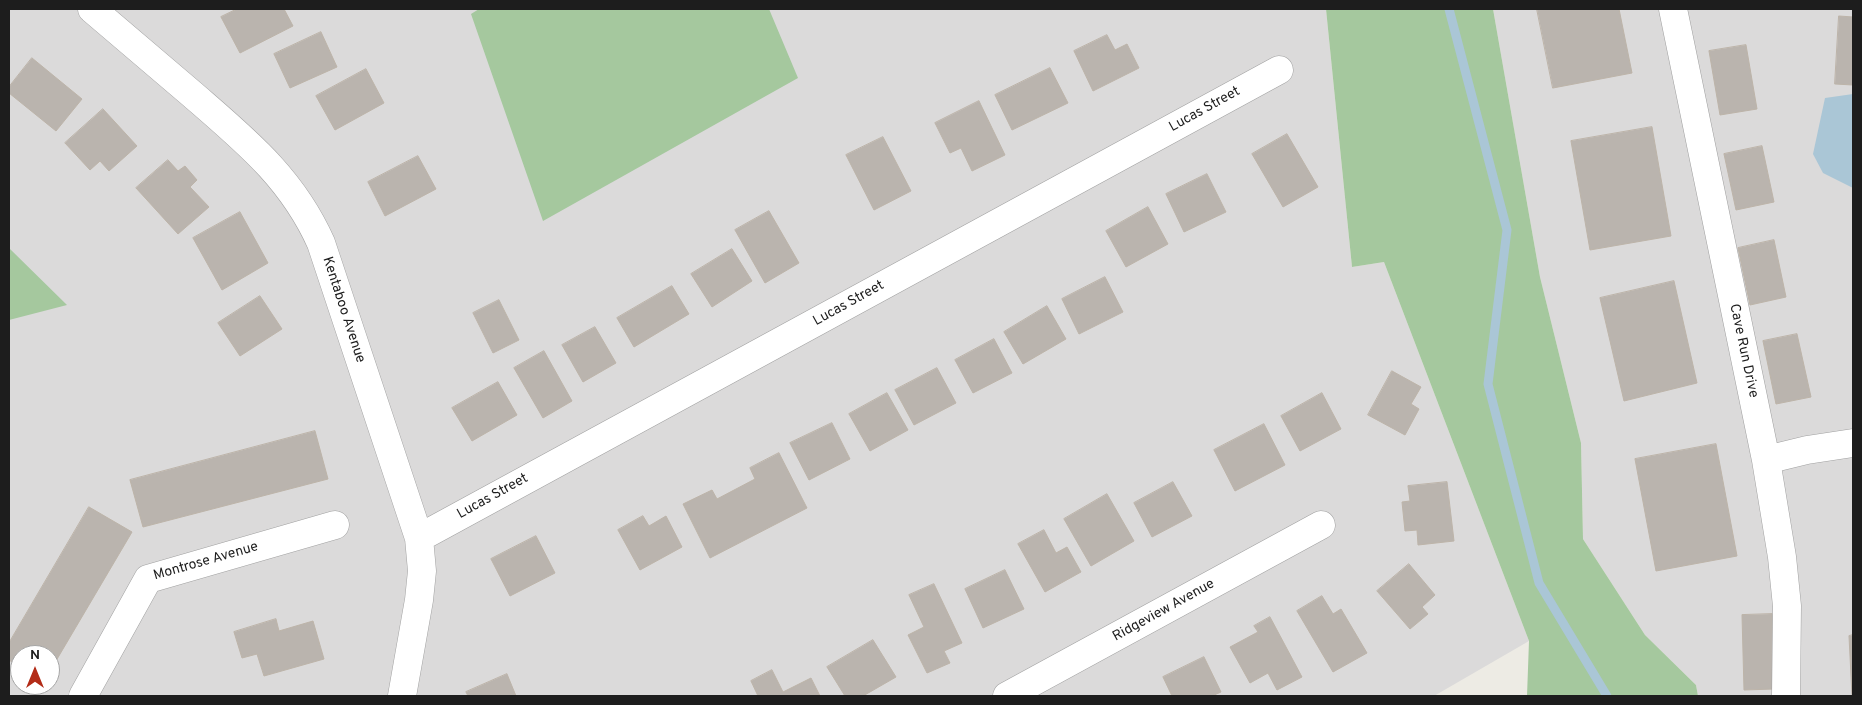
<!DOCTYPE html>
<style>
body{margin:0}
#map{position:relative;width:1862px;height:705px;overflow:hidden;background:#edebe4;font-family:Overpass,sans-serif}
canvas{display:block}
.frame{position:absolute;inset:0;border:10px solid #1d1d1d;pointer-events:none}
.north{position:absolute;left:10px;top:645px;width:50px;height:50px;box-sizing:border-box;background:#fff;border:1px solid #a5a5a5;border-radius:50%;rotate:0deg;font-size:14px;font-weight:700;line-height:20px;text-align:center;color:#1d1d1d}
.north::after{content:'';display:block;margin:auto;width:18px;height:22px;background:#b32c17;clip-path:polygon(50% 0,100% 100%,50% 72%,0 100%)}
</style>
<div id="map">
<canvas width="1862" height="705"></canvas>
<div class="frame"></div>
<div class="north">N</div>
</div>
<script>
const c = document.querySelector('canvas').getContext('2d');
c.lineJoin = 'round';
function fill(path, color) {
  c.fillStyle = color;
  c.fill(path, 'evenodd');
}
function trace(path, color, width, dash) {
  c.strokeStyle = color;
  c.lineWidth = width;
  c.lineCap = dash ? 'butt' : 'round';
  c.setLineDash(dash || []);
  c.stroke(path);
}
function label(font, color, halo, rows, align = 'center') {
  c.font = font + ' Overpass,sans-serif';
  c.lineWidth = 4.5;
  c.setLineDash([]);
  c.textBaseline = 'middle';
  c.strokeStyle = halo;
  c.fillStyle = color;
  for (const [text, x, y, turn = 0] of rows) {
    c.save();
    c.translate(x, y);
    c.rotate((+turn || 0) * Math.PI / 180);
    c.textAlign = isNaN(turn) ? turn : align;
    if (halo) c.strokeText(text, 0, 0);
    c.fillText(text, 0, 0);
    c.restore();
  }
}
fill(new Path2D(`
 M9,9H1326L1352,267L1384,262L1529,641L1434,696H9ZM20,655H50V685H20Z
 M1493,9H1853V696H1698L1696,685L1645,635L1583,539L1581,443L1540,277Z`), '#dbdada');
fill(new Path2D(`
 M479,9H769L798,78L543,221L471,14Z
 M1326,9H1493L1540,277L1581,443L1583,539L1645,635L1696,685L1698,696H1527L1529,641L1384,262L1352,267Z
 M9,249H10L67,305L9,320Z`), '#a5c89e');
fill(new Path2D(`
 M1853,94V188L1823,173L1813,154L1825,98Z`), '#aac6d6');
trace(new Path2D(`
 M1449,9L1507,230L1488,384L1539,583L1607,696`), '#aac6d6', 9);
const building = new Path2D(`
 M237,9H284L293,26L240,53L221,17Z
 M1537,9H1619L1632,73L1553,88Z
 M1839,16L1853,17V85L1835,84Z
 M321,32L337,67L290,88L274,54Z
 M1107,35L1115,50L1127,44L1139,68L1093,91L1074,51Z
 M1746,45L1757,109L1720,115L1709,51Z
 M32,58L82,99L56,131L9,93V87Z
 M1050,68L1068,103L1012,130L995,95Z
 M366,69L384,103L335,130L316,96Z
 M979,101L1005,155L972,171L961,148L950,153L935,123Z
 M103,109L137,146L109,171L100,161L90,170L65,143Z
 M1652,127L1671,236L1590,250L1571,141Z
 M1287,134L1318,187L1283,207L1252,154Z
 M883,137L911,191L874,210L846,155Z
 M1762,146L1774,202L1736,210L1724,154Z
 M418,156L436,189L385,216L368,182Z
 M168,160L178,171L185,166L197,180L190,187L209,207L178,234L136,188Z
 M1207,174L1226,212L1184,232L1166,194Z
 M1148,207L1168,244L1126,267L1106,231Z
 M769,211L799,263L765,283L735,230Z
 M240,212L268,263L222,290L193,238Z
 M1774,240L1786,297L1750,305L1738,248Z
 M732,249L752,281L712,307L691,274Z
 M1105,277L1123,312L1079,334L1062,299Z
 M1674,281L1697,383L1624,401L1600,298Z
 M672,286L689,314L634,347L617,318Z
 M260,296L282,329L240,356L218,323Z
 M499,300L519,340L493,353L473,313Z
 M1047,306L1066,339L1023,364L1004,332Z
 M595,327L616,363L583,382L562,345Z
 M1797,334L1811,397L1776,404L1763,341Z
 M994,339L1012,373L973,393L955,360Z
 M544,351L572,401L543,418L514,368Z
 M937,368L956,403L914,425L895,390Z
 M1392,371L1421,387L1411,404L1419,409L1405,435L1368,415Z
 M498,382L517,415L472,441L452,408Z
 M887,393L908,430L870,451L849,414Z
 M1322,393L1341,429L1300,451L1281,416Z
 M832,423L850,459L809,480L790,443Z
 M1264,424L1285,465L1235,491L1214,450Z
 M315,431L328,479L143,527L130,480Z
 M1716,444L1737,556L1656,571L1635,459Z
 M779,453L807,508L710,558L683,504L712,490L717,499L755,479L750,468Z
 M1173,482L1192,516L1152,537L1134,503Z
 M1447,482L1454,541L1418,545L1417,530L1405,531L1402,502L1410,501L1408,486Z
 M1107,494L1134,541L1091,566L1064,519Z
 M89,507L132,532L50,671V655H20V667L9,660V643Z
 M643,516L649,526L666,516L682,547L640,570L618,530Z
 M1044,530L1056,553L1067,547L1081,572L1045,592L1018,544Z
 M536,536L555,573L510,596L491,559Z
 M1409,564L1435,595L1422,607L1428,614L1410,629L1377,591Z
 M1005,570L1024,609L983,628L965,589Z
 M934,584L962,643L944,651L950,663L927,673L908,635L924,627L909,595Z
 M1322,596L1333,614L1341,609L1367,653L1333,672L1297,611Z
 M1772,614L1774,689L1744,690L1742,615Z
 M1270,617L1302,677L1277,690L1268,673L1250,683L1230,647L1258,632L1254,626Z
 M276,619L279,631L313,621L324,659L264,676L257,654L242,658L234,632Z
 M1853,635V696H1852L1849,636Z
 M873,640L896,677L863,696H845L827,667Z
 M1204,657L1221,692L1212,696H1172L1163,677Z
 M772,670L783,692L811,678L820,696H758L751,681Z
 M507,674L516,696H468L466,692Z`);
fill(building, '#bab4ae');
trace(building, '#bdb4a9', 1);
const minor = new Path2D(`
 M92,9C126,38 160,67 193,95C246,141 292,178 321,243L419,538L422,571L419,600L402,696
 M1673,9L1766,460L1782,557L1787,606L1786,696
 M1766,460L1807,450L1853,443
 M419,538L1279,70
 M83,696L148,579L335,525
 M1007,696L1321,525`);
trace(minor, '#a1a1a1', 29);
trace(minor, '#fff', 28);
label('14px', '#1d1d1d', '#fff', [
 ["Lucas Street",1205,110,-29],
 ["Lucas Street",849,304,-29],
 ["Kentaboo Avenue",343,310,72],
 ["Cave Run Drive",1743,351,78],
 ["Lucas Street",493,497,-29],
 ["Montrose Avenue",206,562,-16],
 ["Ridgeview Avenue",1164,611,-29]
]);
</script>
